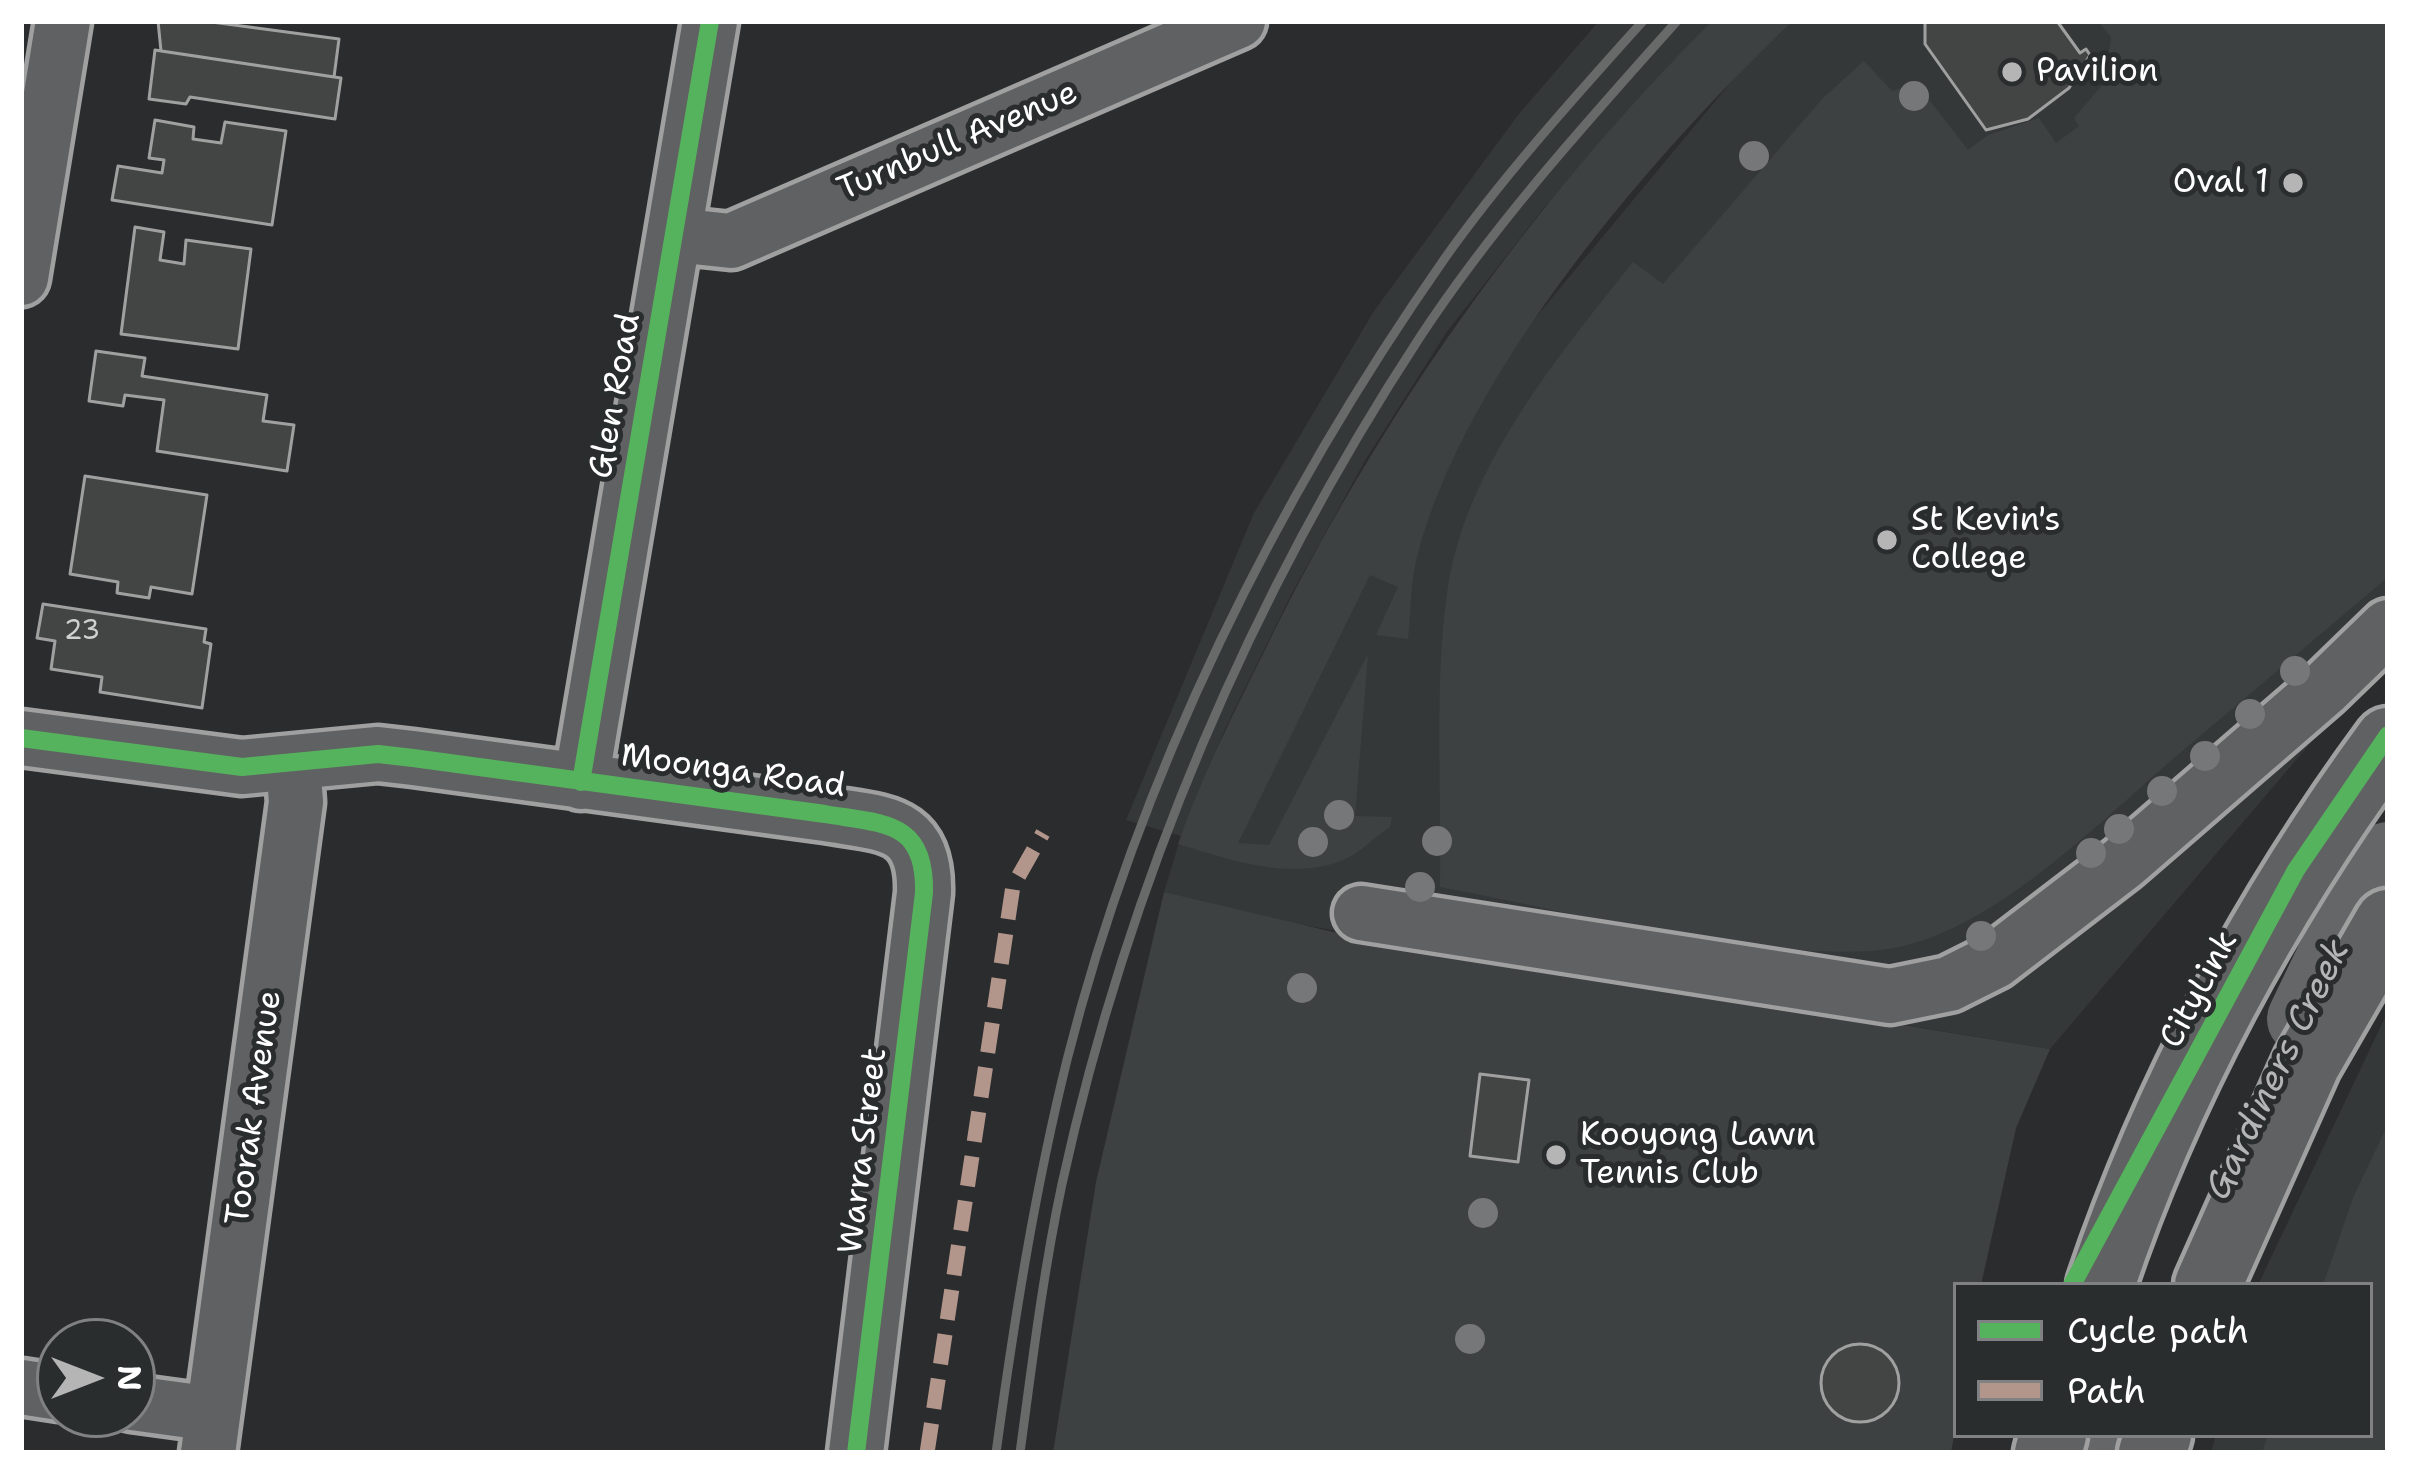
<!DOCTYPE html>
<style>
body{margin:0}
#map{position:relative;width:2409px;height:1474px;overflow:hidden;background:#2b2c2d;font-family:"Shantell Sans",sans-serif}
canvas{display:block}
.frame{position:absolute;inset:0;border:24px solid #fff;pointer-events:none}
.legend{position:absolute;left:1953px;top:1282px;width:420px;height:156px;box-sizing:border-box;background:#2a2d2e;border:3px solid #7f8182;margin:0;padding:15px 21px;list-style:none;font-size:36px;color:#fff}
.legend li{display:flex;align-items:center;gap:24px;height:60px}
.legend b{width:60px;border:3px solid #7f8182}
.north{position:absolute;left:36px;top:1318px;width:120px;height:120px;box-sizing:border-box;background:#2a2d2e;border:3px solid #7f8182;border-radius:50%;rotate:90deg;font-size:33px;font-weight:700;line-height:48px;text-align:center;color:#fff}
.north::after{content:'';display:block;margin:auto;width:42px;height:54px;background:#b5b5b6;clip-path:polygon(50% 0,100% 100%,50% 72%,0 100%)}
</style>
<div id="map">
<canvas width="2409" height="1474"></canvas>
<div class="frame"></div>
<ul class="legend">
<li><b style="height:15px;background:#56b35d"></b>Cycle path</li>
<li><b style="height:15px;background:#b2968c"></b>Path</li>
</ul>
<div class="north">N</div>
</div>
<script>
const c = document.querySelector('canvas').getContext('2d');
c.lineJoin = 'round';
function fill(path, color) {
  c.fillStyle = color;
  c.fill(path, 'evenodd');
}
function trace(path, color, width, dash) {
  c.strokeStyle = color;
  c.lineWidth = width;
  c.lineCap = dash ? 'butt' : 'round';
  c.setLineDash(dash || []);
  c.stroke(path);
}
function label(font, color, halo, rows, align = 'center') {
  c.font = font + ' "Shantell Sans",sans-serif';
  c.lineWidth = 10;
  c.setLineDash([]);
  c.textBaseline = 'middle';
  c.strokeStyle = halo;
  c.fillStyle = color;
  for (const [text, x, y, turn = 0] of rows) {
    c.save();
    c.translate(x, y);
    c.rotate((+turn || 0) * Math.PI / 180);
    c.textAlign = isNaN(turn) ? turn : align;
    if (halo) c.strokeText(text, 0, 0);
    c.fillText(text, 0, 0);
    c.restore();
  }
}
fill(new Path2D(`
 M1599,21H1712L1543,209L1446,333L1366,459L1291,595L1225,729L1182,836L1526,329L1742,69L1793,21H2388V652L2050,1049L1260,918L1164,892L1181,836L1126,820L1254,513L1374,311L1518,115Z
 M2388,1011V1453H2211L2216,1435H2370V1285H2258Z`), '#353839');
fill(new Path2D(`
 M1712,21H1793C1656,150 1464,372 1417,557C1410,583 1411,612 1408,639L1376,635L1398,587L1370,575L1238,843L1269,845L1368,654L1355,816L1392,817L1390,827C1377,835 1366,847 1353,855C1300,885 1231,860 1178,844C1201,778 1233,714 1264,652C1378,417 1528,206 1712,21Z
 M2098,21H2388V577C2319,636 2249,694 2180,753C2098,822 1982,945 1871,951C1740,958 1571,911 1440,887C1442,796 1434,682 1447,594C1464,468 1557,358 1633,262L1663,284L1823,98L1864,61L1892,91L1917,84L1968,150L1988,135L2039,118L2056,143L2079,126L2074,118L2105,82L2111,37Z
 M1164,892L1333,932L2050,1049L2016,1128L1981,1285H1956V1424L1951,1453H1053L1096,1182Z
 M2388,1124V1453H2262L2268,1435H2370V1285H2323L2353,1198Z`), '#3e4142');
trace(new Path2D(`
 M2303,1019L2365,890L2388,858
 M2106,1453L2110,1435`), '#646667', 72);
const building = new Path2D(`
 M158,21H204L339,39L334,77L161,51Z
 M1925,21H2057L2080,53L2086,49L2090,55L2069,88L2028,119L1986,130L1925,44Z
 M155,50L341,78L335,119L190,97L186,104L149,99Z
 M155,120L194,127L193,139L221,143L225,122L286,131L272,225L112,200L118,166L162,173L164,160L149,158Z
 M135,227L164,232L160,260L184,264L186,240L251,249L238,349L121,334Z
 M96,351L145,358L142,376L267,395L263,421L294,425L287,471L157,451L164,400L125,395L123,406L89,401Z
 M85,476L207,495L192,594L151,587L149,598L117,593L118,582L70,574Z
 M43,604L206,629L204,642L211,644L202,708L100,692L102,677L51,669L55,641L37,638Z
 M1480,1074L1529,1080L1518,1162L1470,1156Z
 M1821 1383a39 39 0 1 1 78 0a39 39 0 1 1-78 0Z`);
fill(building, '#434444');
trace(building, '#a0a0a0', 3);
const minor = new Path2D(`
 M675,235L731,241L1238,21
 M21,278L63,21
 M21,738L242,767L378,754L413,758L825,814C883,824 926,820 924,893L856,1453
 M581,782L710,21
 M1361,913L1890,996L1949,984L1995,961L2123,863L2324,689L2388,627
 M21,1387L60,1393
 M132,1403L213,1414
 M208,1453L296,802L293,763`);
const highway = new Path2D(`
 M2101,1285C2166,1092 2267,905 2388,741
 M2208,1285L2307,1063L2388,923
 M2048,1453L2053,1435
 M2152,1453L2158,1435`);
trace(minor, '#a0a0a0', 63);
trace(highway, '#a0a0a0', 75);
trace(minor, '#606162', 54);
trace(highway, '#606162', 66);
trace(new Path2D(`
 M996,1453C1014,1321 1035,1189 1067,1060C1139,774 1277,498 1445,258C1504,175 1575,97 1643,21
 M1020,1453C1032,1364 1043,1273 1062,1184C1128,883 1251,595 1420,337C1495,223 1587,122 1677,21`), '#686969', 9);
trace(new Path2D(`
 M927,1453L1013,886L1043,833`), '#b2968c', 15, [30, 15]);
trace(new Path2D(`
 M21,738L242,767L378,754L413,758L825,814C883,824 926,820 924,893L856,1453
 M581,782L710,21
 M2072,1285L2296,870L2388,735`), '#56b35d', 18);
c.fillStyle = '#767778';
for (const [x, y] of [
 [1914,96],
 [1754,156],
 [2295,671],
 [2250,714],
 [2205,756],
 [2162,791],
 [1339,815],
 [2119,829],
 [1437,841],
 [1313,842],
 [2091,853],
 [1420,887],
 [1981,936],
 [1302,988],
 [1483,1213],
 [1470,1339]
]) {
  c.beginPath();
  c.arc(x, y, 15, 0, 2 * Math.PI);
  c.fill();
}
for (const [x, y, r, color] of [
 [2012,72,12,"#b5b5b6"],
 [2293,183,12,"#b5b5b6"],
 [1887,540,12,"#b5b5b6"],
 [1556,1155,12,"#b5b5b6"]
]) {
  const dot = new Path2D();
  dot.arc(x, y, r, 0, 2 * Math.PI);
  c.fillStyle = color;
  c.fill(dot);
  trace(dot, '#2a2d2e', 4.5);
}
label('27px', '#d0d0d0', null, [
 ["23",82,632]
]);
label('33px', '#fff', '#2a2d2e', [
 ["Pavilion",2036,72],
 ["Oval 1",2269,183,"right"],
 ["St Kevin's",1911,521],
 ["College",1911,559],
 ["Kooyong Lawn",1580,1136],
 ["Tennis Club",1580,1174]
], 'left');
label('33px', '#fff', '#2a2d2e', [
 ["Turnbull Avenue",958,142,-23],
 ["Glen Road",616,396,-80],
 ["Moonga Road",733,772,8],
 ["CityLink",2200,990,-62],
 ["Toorak Avenue",255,1108,-82],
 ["Warra Street",864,1151,-83]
]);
label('italic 36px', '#b4b6b6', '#2a2d2e', [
 ["Gardiners Creek",2279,1070,-64]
]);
</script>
